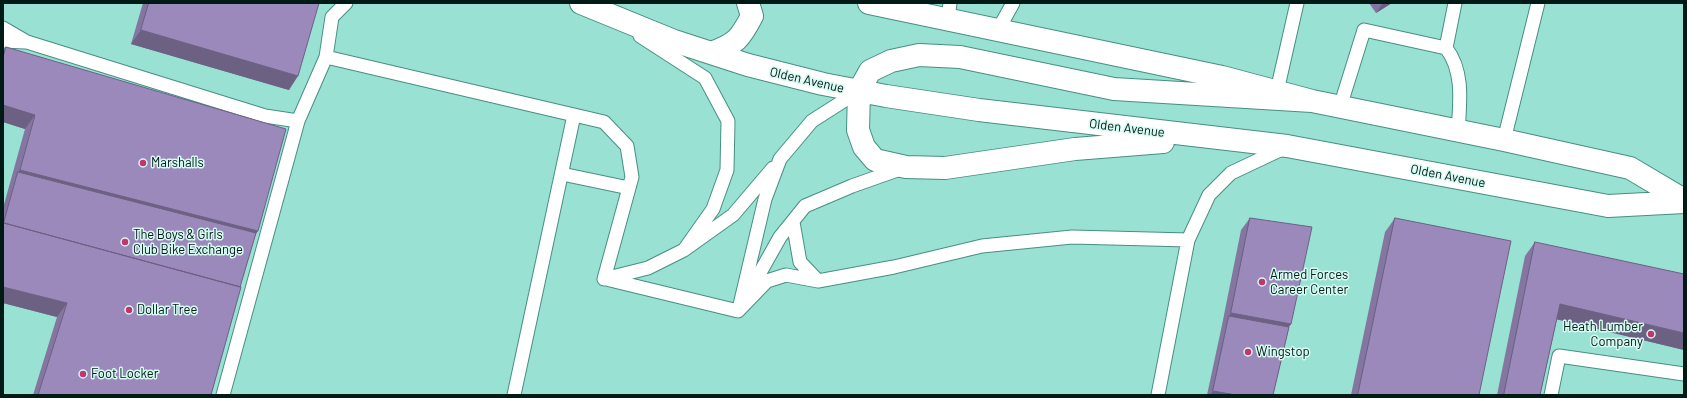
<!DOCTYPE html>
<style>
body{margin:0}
#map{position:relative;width:1687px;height:398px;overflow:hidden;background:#98e1d3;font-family:Barlow,sans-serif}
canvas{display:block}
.frame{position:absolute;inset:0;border:4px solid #001a15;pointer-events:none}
</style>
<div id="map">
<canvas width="1687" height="398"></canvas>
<div class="frame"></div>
</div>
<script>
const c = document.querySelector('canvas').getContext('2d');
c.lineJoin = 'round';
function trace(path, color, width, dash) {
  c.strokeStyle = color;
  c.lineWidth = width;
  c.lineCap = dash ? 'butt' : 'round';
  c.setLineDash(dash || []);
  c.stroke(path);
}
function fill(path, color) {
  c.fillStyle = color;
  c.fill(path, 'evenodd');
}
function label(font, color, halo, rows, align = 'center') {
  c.font = font + ' Barlow,sans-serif';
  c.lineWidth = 3;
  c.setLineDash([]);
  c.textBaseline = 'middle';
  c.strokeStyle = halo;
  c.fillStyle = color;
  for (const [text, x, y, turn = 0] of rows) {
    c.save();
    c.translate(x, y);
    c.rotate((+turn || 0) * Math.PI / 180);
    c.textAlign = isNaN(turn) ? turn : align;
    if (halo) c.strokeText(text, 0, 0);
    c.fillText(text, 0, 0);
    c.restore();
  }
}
const lane = new Path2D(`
 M1455,3L1446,48C1464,71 1460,102 1458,131
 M948,19L950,3
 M3,28L27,42L265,116L298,121
 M998,30L1013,3
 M640,36L705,78L728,121L727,170L713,209L684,250
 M3,41L25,42
 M326,57L332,17L346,3
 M1277,91L1297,3
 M1340,107L1364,30L1446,48
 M1504,140L1538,3
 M562,174L629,188
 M793,222L800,262L818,281
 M1188,240L1209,195L1231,173L1284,148
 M604,279L648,268L684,250L733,215L773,168
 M606,279L738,311
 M748,294L780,237L805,206L852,186L903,168
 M739,309L765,199L780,159L812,121L859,91
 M738,311L767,281L786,275L818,281L894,267L982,246L1072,237L1188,240L1158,395
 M223,395L298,121L326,57L604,122L627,146L632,177L604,279
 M514,395L574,115
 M1551,395L1559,356L1684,374`);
const secondary = new Path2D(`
 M581,3L674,41L748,65L823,84L886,96L979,110L1287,146L1608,206L1684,202
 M869,3L1222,77L1312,101L1504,140L1630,168L1684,200
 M711,53C736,44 740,39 752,16L748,3
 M1163,142L1075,149L945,168L906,167L875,160L864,147L858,130L859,91L870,71L891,61L919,55L960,57L1114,89L1312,101`);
trace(lane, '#478f83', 15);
trace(secondary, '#478f83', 24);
trace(lane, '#fff', 13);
trace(secondary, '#fff', 22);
fill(new Path2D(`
 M143,3H319L289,90L131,44Z
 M1369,3H1392L1376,13Z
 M6,47L258,231L256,233L240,287L211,395H33L57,317L3,303V208L25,129L3,122V51Z
 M1250,218L1291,324L1289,327L1273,395H1207L1222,325L1241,230Z
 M1395,218L1479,395H1351L1385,232Z
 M1535,242L1684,350L1557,319L1540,395H1497L1525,256Z`), '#8576a1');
fill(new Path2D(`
 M1384,3H1392L1376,13L1382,4Z
 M141,30L298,76L289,90L131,44Z
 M3,105L35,115L25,129L3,122Z
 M20,170L258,231L248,245L18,172Z
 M3,287L67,303L57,317L3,303Z
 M1560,304L1684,333V350L1551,318Z
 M1231,313L1291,324L1282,336L1229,316Z
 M1213,391L1236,395H1210Z`), '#6c6083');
const building = new Path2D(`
 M149,3H319L298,76L141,30Z
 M6,47L286,129L258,231L20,170L35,115L3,105V58Z
 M18,172L256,233L240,287L4,223L3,225Z
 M1250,218L1312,227L1291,324L1231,313Z
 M1395,218L1511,241L1479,395H1358Z
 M4,223L241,287L211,395H38L67,303L3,287V227Z
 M1535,242L1684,274V333L1560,304L1540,395H1504Z
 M1229,316L1289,327L1273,395H1236L1213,391Z`);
fill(building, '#9b89bb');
trace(building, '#6c6083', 1);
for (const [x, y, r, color] of [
 [143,163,4,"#c2366d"],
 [125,242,4,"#c2366d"],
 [1262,282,4,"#c2366d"],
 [129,310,4,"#c2366d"],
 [1651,334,4,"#c2366d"],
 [1248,352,4,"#c2366d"],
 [83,374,4,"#c2366d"]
]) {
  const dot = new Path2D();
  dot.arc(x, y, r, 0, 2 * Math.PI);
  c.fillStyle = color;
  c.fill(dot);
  trace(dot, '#d7faf3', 1.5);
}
label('13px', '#001a15', '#d7faf3', [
 ["Olden Avenue",807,80,13],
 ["Olden Avenue",1127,128,7],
 ["Olden Avenue",1448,176,11]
]);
label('13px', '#001a15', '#d7faf3', [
 ["Marshalls",151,163],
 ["The Boys & Girls",133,235],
 ["Club Bike Exchange",133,250],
 ["Armed Forces",1270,275],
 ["Career Center",1270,290],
 ["Dollar Tree",137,310],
 ["Heath Lumber",1643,327,"right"],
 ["Company",1643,342,"right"],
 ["Wingstop",1256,352],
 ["Foot Locker",91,374]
], 'left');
</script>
